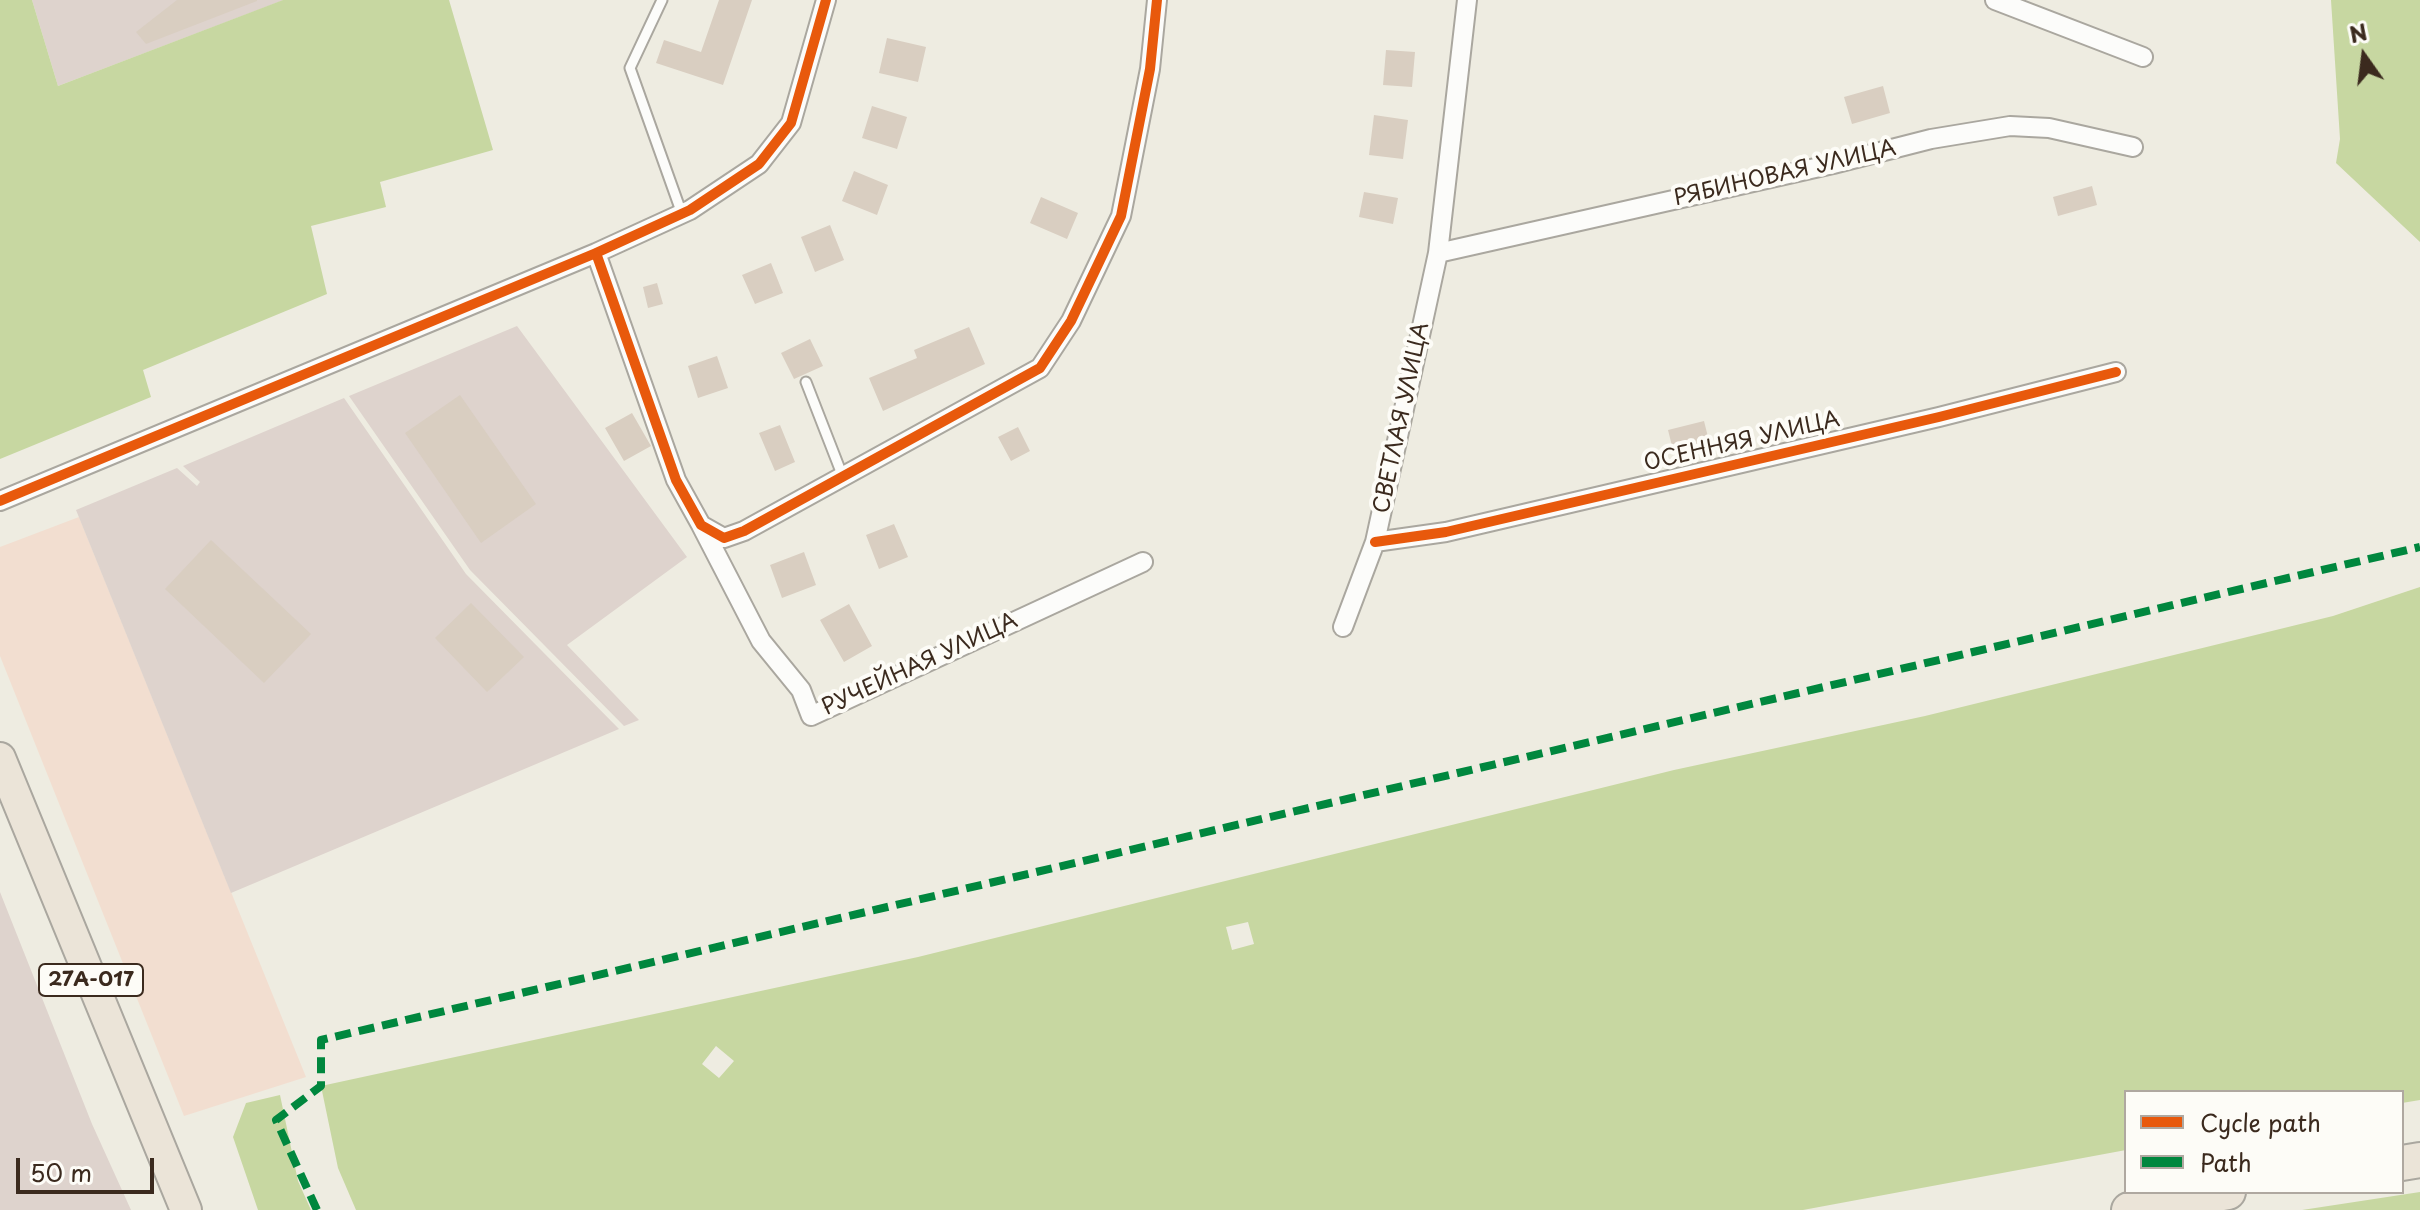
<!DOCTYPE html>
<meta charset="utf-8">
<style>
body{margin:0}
#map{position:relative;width:2420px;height:1210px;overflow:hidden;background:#eeece1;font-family:"Playpen Sans",sans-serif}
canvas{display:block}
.legend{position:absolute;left:2124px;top:1090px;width:280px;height:104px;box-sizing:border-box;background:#fdfcf7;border:2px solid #afa8a0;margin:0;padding:10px 14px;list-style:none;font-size:24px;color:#3b2a1e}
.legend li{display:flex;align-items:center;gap:16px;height:40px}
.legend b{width:40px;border:2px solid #afa8a0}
.north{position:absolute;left:2324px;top:16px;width:80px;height:80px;-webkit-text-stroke:6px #fdfcf7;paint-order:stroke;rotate:346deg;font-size:22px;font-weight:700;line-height:32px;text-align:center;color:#3b2a1e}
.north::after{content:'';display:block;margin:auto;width:28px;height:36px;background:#3b2a1e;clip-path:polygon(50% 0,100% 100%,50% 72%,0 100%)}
.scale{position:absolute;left:16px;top:1158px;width:138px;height:36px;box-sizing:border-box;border:4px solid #3b2a1e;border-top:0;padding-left:10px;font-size:24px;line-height:28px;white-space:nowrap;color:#3b2a1e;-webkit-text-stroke:6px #fdfcf7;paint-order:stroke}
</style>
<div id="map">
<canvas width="2420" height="1210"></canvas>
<ul class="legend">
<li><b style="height:10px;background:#e8590c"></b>Cycle path</li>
<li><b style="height:10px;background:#00873e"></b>Path</li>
</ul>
<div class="north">N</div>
<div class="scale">50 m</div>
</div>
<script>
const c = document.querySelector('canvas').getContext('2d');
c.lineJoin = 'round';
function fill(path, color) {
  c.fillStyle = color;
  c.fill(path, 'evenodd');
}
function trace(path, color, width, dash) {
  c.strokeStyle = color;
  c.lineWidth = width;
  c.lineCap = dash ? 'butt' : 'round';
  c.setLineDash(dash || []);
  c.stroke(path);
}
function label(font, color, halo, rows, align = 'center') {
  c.font = font + ' "Playpen Sans",sans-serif';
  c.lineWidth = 8;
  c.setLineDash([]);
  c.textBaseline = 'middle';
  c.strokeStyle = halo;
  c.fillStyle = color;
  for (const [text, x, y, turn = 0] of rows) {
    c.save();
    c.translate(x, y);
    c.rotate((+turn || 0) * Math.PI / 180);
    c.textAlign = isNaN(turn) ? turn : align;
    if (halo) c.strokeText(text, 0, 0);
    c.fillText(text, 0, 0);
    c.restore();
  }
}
fill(new Path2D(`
 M79,517L306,1077L184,1116L0,656V547Z`), '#f2ded0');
fill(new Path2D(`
 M32,0H284L58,86Z
 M517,326L687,557L567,645L639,720L624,726L470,570L349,396Z
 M344,398L466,574L619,729L231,893L76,510L177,468L197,486L200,482L183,466Z
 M0,892L92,1124L131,1210H0Z`), '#ded3cd');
fill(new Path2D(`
 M0,0H32L58,86L283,0H449L493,150L380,182L386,207L311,226L327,294L143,370L151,397L0,459Z
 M2331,0H2420V242L2336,163L2340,139Z
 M2420,587V1100L2402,1103V1092H2126V1150L1803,1210H356L338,1168L321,1086L918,957L1674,770L1925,716L2333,616ZM1248,922L1254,944L1232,950L1226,927ZM716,1046L734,1061L719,1078L702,1064Z
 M280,1095L298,1181L311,1210H258L233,1137L246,1103Z
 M2420,1192V1210H2302Z`), '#c7d7a1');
fill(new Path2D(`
 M177,0H257V1L146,44L136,32Z
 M719,0H752L723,85L656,63L664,40L701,52Z
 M887,38L926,47L918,82L879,73Z
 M1386,50L1415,52L1412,87L1383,85Z
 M1883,86L1890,113L1852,124L1844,97Z
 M872,106L907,117L897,149L862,138Z
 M1374,115L1408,120L1403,159L1369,155Z
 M854,171L888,185L877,215L842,201Z
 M2092,186L2097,205L2058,216L2053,197Z
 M1364,192L1398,198L1393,224L1359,217Z
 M1041,197L1078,213L1067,239L1030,223Z
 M830,225L844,260L815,272L801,237Z
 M771,263L783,293L755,304L742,275Z
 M657,283L663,304L648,308L643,287Z
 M969,327L985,364L883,411L869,378L917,358L914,350Z
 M810,339L823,366L794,379L781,353Z
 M717,356L728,388L698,398L688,366Z
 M460,395L536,504L481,543L405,433Z
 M632,413L651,446L624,461L605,428Z
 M1704,421L1710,445L1674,454L1668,430Z
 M780,425L795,462L775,471L759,433Z
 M1018,427L1030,451L1011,461L998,437Z
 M894,524L908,557L879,569L866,535Z
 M211,540L311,634L264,683L165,589Z
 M804,552L816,585L782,598L770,565Z
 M471,603L524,657L487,692L435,638Z
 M849,604L872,646L844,662L820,620Z`), '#d9cec1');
const lane = new Path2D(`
 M662,0L630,68L682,214
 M806,382L843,477`);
const street = new Path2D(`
 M1995,0L2143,57
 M596,253L676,480L701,525L724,538L744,531L1040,368L1071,321L1121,216L1150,69L1157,0
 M1438,253L1833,164L1931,139L2010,126L2049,128L2133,147
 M0,501L596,253L690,210L759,164L791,123L826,0
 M701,525L761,641L801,690L811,716L1143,562
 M1375,542L1446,532L1939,417L2116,372
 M1343,627L1375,542L1438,253L1467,0`);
const primary = new Path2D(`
 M0,758L186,1210`);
const highway = new Path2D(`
 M2402,1163L2420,1160
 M2129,1210L2228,1192`);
trace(lane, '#aaa79f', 13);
trace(street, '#aaa79f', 22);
trace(primary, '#aaa79f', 34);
trace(highway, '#aaa79f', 38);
trace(lane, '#fcfcfa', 9);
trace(street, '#fcfcfa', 18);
trace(primary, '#ebe4d8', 30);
trace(highway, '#ebe4d8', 34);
trace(new Path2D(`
 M317,1210L276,1120L321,1086V1040L2420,547`), '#00873e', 8, [16, 8]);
trace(new Path2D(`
 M596,253L676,480L701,525L724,538L744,531L1040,368L1071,321L1121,216L1150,69L1157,0
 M0,501L596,253L690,210L759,164L791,123L826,0
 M1375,542L1446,532L1939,417L2116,372`), '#e8590c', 10);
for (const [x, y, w] of [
 [91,980,104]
]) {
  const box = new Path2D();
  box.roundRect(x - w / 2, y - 16, w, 32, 6);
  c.fillStyle = '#fdfcf7';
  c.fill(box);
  trace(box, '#3b2a1e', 2);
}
label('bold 20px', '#3b2a1e', null, [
 ["27А-017",91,980]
]);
label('22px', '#3b2a1e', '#fdfcf7', [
 ["РЯБИНОВАЯ УЛИЦА",1785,174,-13],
 ["СВЕТЛАЯ УЛИЦА",1402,418,-78],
 ["ОСЕННЯЯ УЛИЦА",1742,442,-13],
 ["РУЧЕЙНАЯ УЛИЦА",920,665,-25]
]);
</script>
